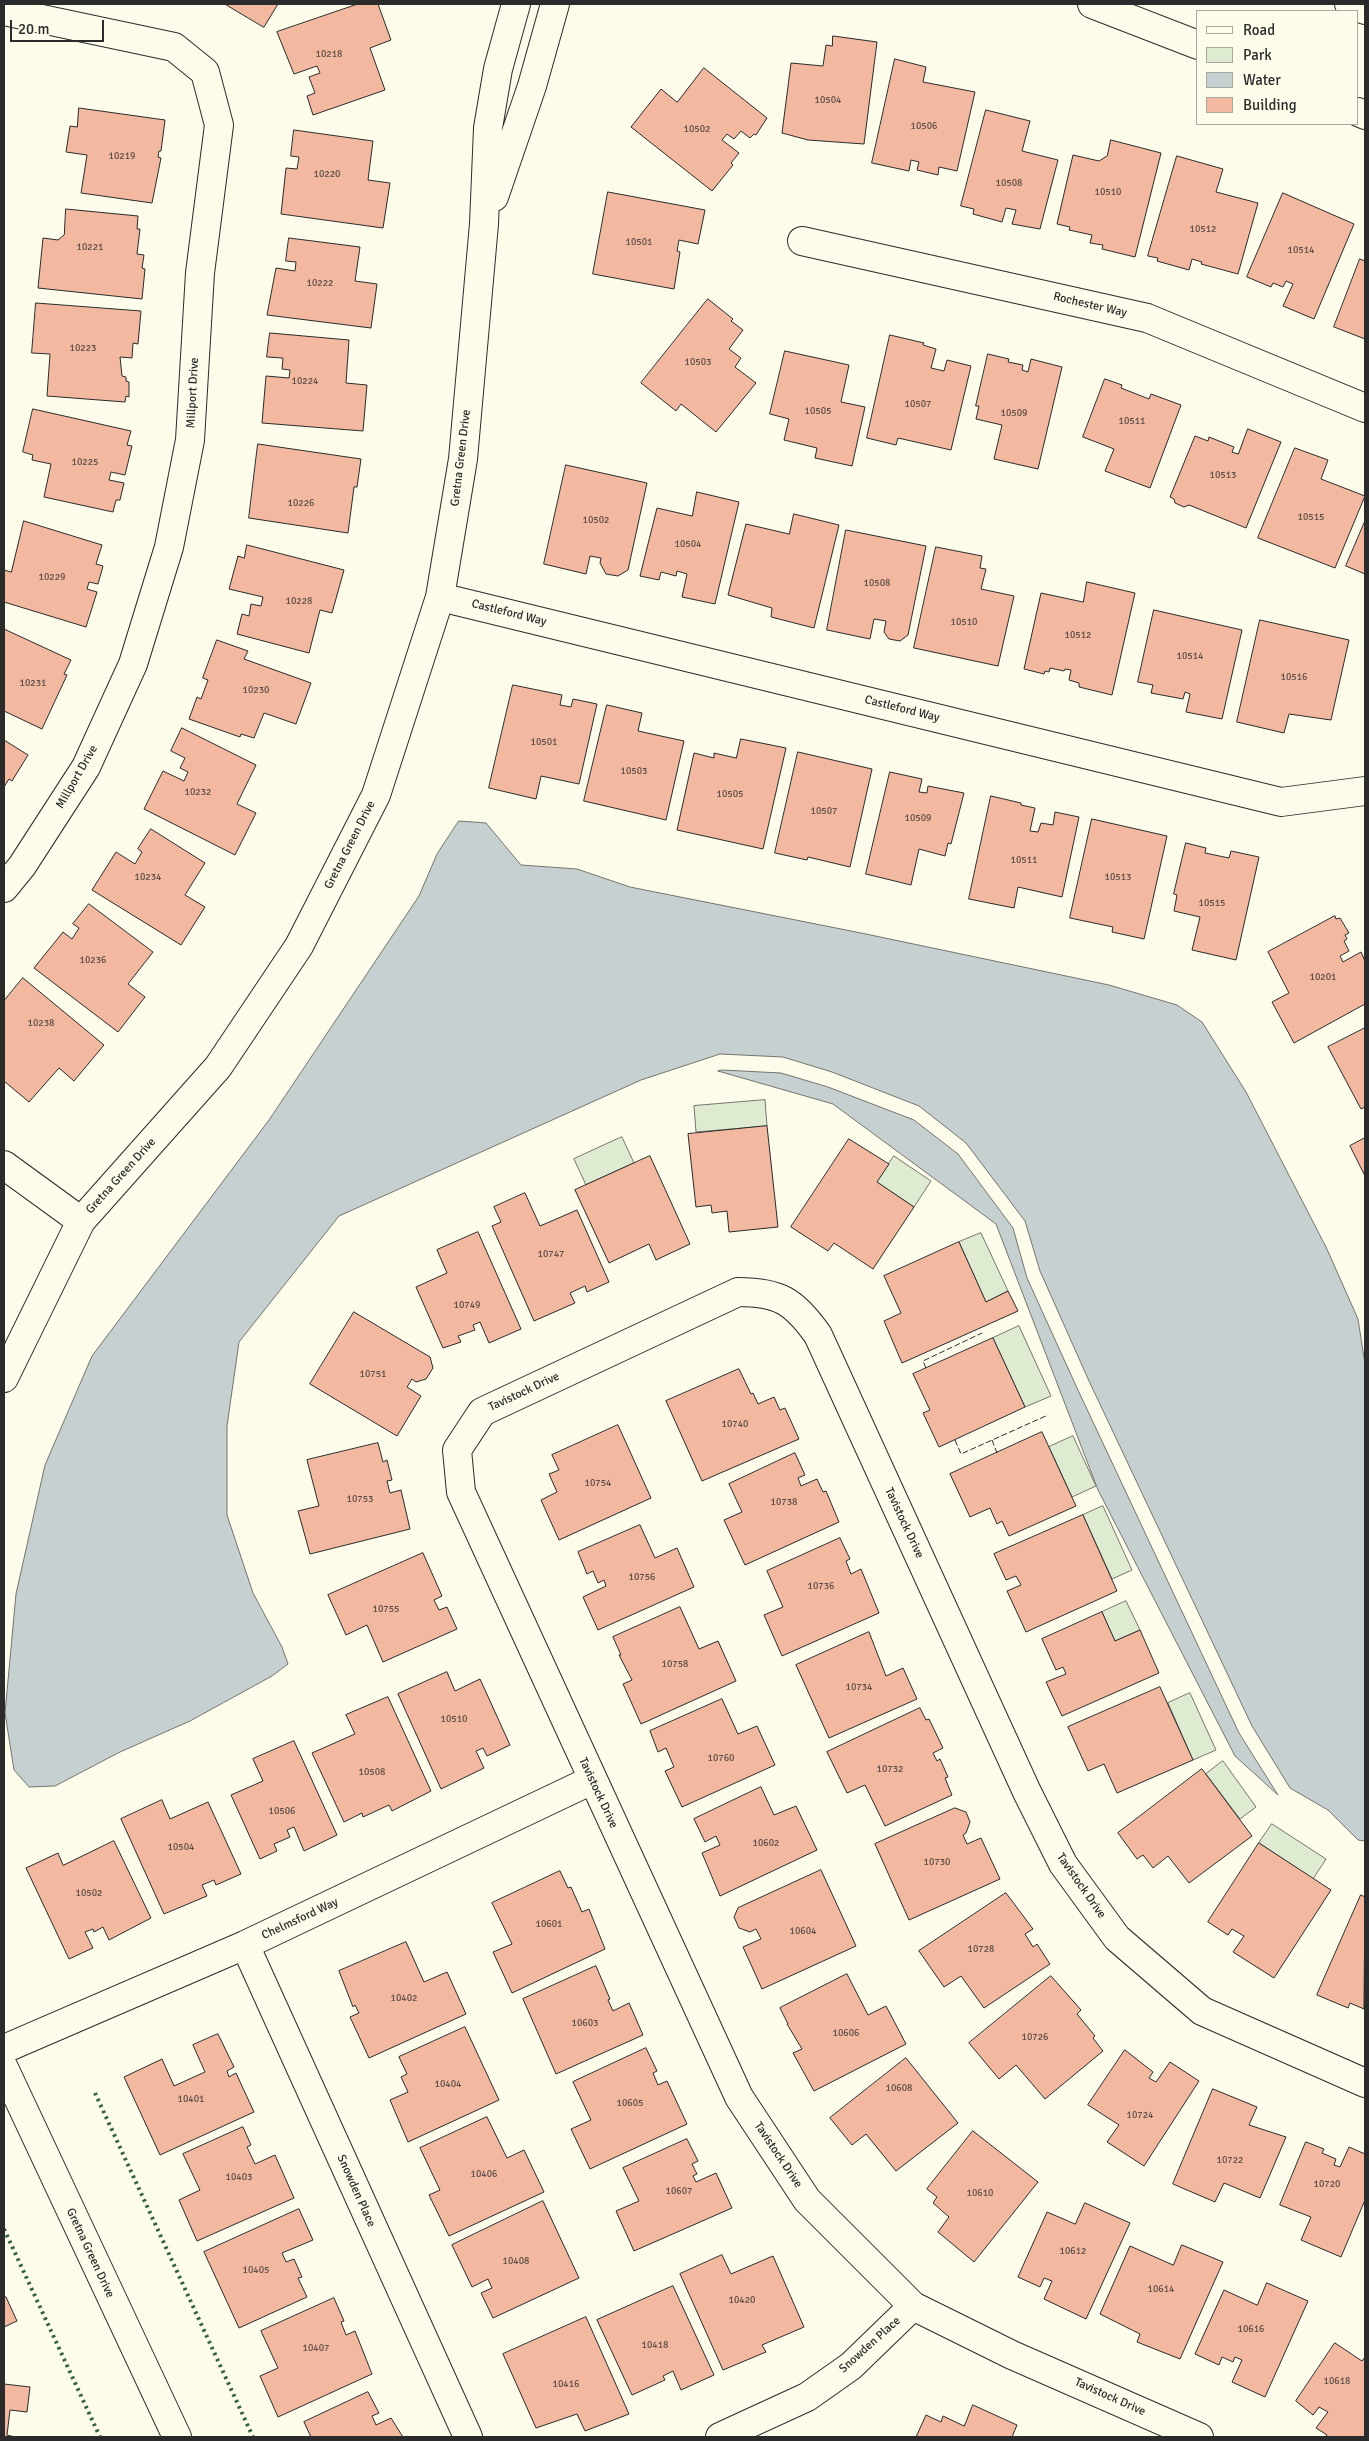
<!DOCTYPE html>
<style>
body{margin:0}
#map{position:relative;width:1369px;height:2441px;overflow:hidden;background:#fdfbea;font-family:Signika,sans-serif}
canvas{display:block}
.frame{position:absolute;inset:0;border:5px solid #2b2b2b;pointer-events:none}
.legend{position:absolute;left:1196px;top:10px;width:162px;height:115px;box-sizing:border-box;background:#fdfbea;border:1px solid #a9a89e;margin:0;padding:6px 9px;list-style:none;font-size:15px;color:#2b2b2b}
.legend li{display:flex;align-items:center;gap:10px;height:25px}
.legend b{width:25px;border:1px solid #a9a89e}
.scale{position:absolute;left:10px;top:20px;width:94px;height:22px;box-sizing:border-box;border:2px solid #2b2b2b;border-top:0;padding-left:6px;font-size:15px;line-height:18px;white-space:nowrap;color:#2b2b2b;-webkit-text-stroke:4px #fdfbea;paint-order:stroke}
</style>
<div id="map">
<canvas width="1369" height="2441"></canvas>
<div class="frame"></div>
<ul class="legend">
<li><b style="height:6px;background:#fdfbea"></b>Road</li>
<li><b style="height:14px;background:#deebd1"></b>Park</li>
<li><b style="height:14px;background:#c7d0d0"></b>Water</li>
<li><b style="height:14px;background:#f2b8a0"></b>Building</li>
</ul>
<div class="scale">20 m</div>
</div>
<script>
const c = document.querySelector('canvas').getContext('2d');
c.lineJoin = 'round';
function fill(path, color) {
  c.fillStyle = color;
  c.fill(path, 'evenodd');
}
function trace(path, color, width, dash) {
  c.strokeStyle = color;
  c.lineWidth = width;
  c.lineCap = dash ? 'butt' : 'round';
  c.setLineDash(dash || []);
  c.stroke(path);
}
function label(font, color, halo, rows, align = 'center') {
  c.font = font + ' Signika,sans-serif';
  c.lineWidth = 4;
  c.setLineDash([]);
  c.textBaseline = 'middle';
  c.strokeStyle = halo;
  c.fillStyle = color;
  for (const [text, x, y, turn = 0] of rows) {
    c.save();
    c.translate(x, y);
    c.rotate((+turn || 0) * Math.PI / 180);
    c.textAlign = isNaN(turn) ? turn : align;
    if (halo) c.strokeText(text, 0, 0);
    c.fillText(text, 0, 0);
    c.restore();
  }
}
const green = new Path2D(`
 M765,1100L767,1126L696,1132L694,1106Z
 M622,1137L634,1163L586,1185L574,1159Z
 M894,1156L931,1181L914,1207L877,1182Z
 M981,1233L1008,1291L986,1302L959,1242Z
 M1019,1326L1051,1396L1025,1407L993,1338Z
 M1073,1436L1096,1486L1072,1497L1049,1447Z
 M1103,1506L1132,1570L1112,1579L1083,1515Z
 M1126,1601L1140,1630L1115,1641L1102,1612Z
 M1190,1693L1216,1750L1193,1760L1168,1703Z
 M1223,1761L1256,1807L1240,1819L1206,1774Z
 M1272,1824L1326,1859L1313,1879L1259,1843Z`);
fill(green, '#deebd1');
trace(green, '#74746e', 1);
const water = new Path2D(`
 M459,821L486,823L521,865L577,869L630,887L861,933L1109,985L1177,1005L1202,1022L1246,1092L1326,1247L1358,1319L1365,1364V1841L1358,1840L1328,1810L1290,1788L1252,1726L1089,1381L1040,1271L1025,1221L966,1143L919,1106L832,1072L783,1057L720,1054L641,1080L339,1216L239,1342L227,1426V1515L253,1593L282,1647L288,1664L272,1676L190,1721L120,1752L55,1786L29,1787L14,1770L5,1713L16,1594L45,1465L92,1356L269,1120L419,896L437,854Z
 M722,1070L781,1073L828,1087L914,1120L958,1154L1013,1228L1027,1278L1077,1388L1239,1733L1278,1795L1235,1756L1098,1490L996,1224L833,1104L718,1071Z`);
fill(water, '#c7d0d0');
trace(water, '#74746e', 1);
const building = new Path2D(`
 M225,4H278L264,27Z
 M358,4H378L391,40L370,48L385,90L313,115L307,96L315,93L309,77L320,73L317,66L294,74L277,32Z
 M833,36L877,42L864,144L808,140L782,133L791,63L823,66L826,45L832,46Z
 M895,59L926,67L923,82L975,92L957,171L939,167L938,175L917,170L919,162L911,160L909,171L872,163Z
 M704,68L767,118L756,135L754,134L750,138L741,131L734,139L727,134L722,140L739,153L731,163L733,165L712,191L631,127L661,89L677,102Z
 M79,108L165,120L161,151H159L158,157L161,158L152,203L81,193L87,155L66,152L70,126L77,127Z
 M986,110L1030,121L1022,151L1058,160L1040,229L1012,224L1016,210L1006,208L1002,222L973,214L974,209L961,206Z
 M294,130L373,141L368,180L390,183L383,228L281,214L286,168L297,169L299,157L291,156Z
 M1111,140L1161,153L1135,257L1102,249L1103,245L1090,243L1092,235L1069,230L1070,227L1057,224L1073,155L1099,161L1107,156Z
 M1177,156L1223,169L1216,192L1258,203L1238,274L1201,264L1202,262L1192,259L1189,270L1157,261L1158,258L1148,256Z
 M608,192L705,210L698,244L679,240L677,251L680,252L674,289L593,274Z
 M1283,193L1354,224L1314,319L1283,306L1293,284L1286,281L1283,287L1273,283L1271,287L1247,277Z
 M66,209L138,216L137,229H140L137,254L144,255L142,268L145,269L142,299L38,288L43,238L58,240L64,235Z
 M289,238L360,247L355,281L377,284L371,328L267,315L276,268L295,271L296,262L286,261Z
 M1360,259L1365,261V339L1334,327Z
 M708,299L733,319L731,321L743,330L729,349L741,358L735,367L756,383L716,432L681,404L676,411L641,383Z
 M36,303L141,311L138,344L133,343L132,358L120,357L122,376L126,377V381L129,382V397L126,396L125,402L47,396L50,354L32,353Z
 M270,333L349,340L346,383L367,385L363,431L262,423L266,376L289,378L290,370L282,369L283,358L267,357Z
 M890,335L924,343L923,345L936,349L931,368L944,371L947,360L971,366L951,450L898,438L896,445L867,438Z
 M785,351L849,365L841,402L865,407L852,466L815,458L817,448L784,440L789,419L770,414Z
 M988,354L1009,359L1008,362L1023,365L1022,370L1028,372L1031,359L1062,367L1038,469L994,459L1002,425L976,419L979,406H976Z
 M1105,379L1122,385L1121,388L1149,399L1151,394L1181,405L1150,488L1105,471L1114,449L1083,437Z
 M33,409L131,431L127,445L132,446L125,475L111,472L109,480L124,483L120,500H116L113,512L44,497L51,464L32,460L33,455L23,452Z
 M1248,429L1281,442L1246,528L1189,505L1184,507L1175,503L1174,499L1170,497L1195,436L1208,441L1209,437L1234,447L1232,452L1238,454Z
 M258,444L361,459L357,487H354L348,533L249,518Z
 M1295,448L1328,460L1321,479L1365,496L1335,568L1258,538Z
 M566,465L647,483L628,570L618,576L606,574L600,563L601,558L590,556L586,574L544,564Z
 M697,492L739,502L715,604L682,597L687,574L677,571L676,576L661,572L659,580L640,576L657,508L692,516Z
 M794,514L839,525L814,628L771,617L772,608L728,595L746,524L789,534Z
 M24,521L102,545L96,564L103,566L98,584L89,582L87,589L97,592L86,627L4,602V570L11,572Z
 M1365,521V574L1346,566Z
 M846,530L926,546L908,635L900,641L889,639L884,632L886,621L874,619L870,639L827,630Z
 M247,545L344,570L332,613L320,610L309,653L237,634L242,614L249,616L251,604L261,606L263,597L229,589L238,556L244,558Z
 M936,547L982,556L980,568L986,569L981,589L1014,596L998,666L914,648Z
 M1087,582L1135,593L1112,695L1079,687V683L1069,680L1071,670L1065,669L1064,671L1050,668L1049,672L1045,671L1044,674L1024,669L1041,593L1083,602Z
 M1154,610L1242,630L1222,719L1186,712L1190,694L1185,692L1183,699L1151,693L1153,685L1138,682Z
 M1260,620L1349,640L1331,720L1289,714L1284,733L1237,722Z
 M4,629L71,660L64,674L67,675L42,729L4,711Z
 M217,640L248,651L244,659L311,683L296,724L264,713L254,738L241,734L240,737L189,719L197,697L201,699L208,680L203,678Z
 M513,685L562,695L560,705L571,707L573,699L597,704L579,784L541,776L536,799L489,788Z
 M607,705L642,713L638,731L684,741L666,820L584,801Z
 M182,728L256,765L237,804L256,813L235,855L144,809L163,771L184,781L188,772L180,768L185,758L171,751Z
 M741,739L786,748L763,849L677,830L694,753L714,758V753L736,758Z
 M4,740L28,755L12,781L9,779L4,787Z
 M798,752L872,769L850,867L808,857L807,860L775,853Z
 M890,772L922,779L919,792L927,793L928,786L964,793L951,844L948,843L945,856L919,849L911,885L866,874Z
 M991,796L1021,803V805L1035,808L1030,831L1038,832L1041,823L1053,825L1055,812L1079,817L1062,897L1018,887L1014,908L969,899Z
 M1092,819L1167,836L1144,939L1112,932L1113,927L1070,918Z
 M151,829L205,863L185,895L205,907L181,945L92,890L116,852L135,864L142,852L138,849Z
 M1186,843L1206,848L1205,853L1229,858L1231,851L1259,857L1236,960L1192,950L1200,917L1174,911L1177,895L1174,894Z
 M89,904L153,952L128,984L145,997L118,1032L34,968L63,932L72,939L79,928L73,924Z
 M1335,916L1336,919L1340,918L1349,933L1345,935L1347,939L1344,941L1349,951L1340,956L1343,962L1361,952L1365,961V1004L1294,1043L1272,1002L1289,993L1268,952Z
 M23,978L104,1045L74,1081L59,1068L29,1102L4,1081V1001Z
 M1365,1028V1107L1361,1109L1328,1047Z
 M767,1126L778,1227L729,1232L727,1211L712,1213L711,1205L696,1207L688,1134Z
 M1365,1138V1176L1350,1146Z
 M849,1139L889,1164L877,1182L914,1207L873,1269L834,1243L828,1251L791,1227Z
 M650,1156L690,1244L656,1260L649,1244L609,1263L575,1190Z
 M525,1193L540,1226L577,1210L609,1282L587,1292L585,1286L570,1293L575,1303L534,1321L492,1226L501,1222L494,1207Z
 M478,1232L521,1329L489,1343L480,1322L473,1325L475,1330L458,1336L461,1342L443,1348L416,1287L447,1273L437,1250Z
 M959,1242L986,1302L1008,1291L1018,1311L902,1363L884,1321L901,1313L884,1276Z
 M354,1312L430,1357L433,1368L426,1379L416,1382L412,1379L407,1387L421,1396L397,1436L310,1384Z
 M993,1338L1025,1407L939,1447L923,1413L930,1410L913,1374Z
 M739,1369L751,1394L753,1393L758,1404L774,1397L780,1410L785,1408L799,1439L702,1481L666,1401Z
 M618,1425L651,1498L559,1540L541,1500L557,1492L549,1474L559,1470L552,1455Z
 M1042,1432L1076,1506L1009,1536L1002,1521L997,1524L990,1508L970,1517L950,1474Z
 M378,1443L383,1462L387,1460L392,1480L387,1481L390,1493L401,1490L410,1529L310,1554L298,1511L319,1506L307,1460Z
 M795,1453L805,1475L798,1478L801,1486L817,1479L823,1492L826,1491L839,1522L745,1565L724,1520L742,1512L729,1484Z
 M1083,1515L1117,1591L1026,1632L1007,1591L1021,1585L1016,1576L1006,1580L994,1554Z
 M640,1525L655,1558L677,1548L694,1587L598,1630L583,1597L606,1586L604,1580L598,1583L593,1571L587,1574L578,1552Z
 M840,1538L850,1559L846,1561L851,1574L861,1569L879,1613L782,1656L764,1615L783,1607L767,1571Z
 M423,1553L442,1596L434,1600L439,1610L447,1607L457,1629L383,1662L367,1625L346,1635L328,1595Z
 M680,1607L699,1649L718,1641L736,1681L641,1724L623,1684L632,1680L619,1655H621L613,1637Z
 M1102,1612L1115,1641L1140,1630L1159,1673L1062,1716L1046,1682L1066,1674L1063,1667L1056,1670L1042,1639Z
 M869,1632L886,1676L903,1668L917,1699L829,1738L796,1665Z
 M447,1672L455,1691L480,1679L510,1745L487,1756L483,1748L476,1751L484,1768L441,1789L398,1694Z
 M1160,1687L1193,1760L1117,1793L1104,1764L1088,1771L1068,1727Z
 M388,1697L431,1791L392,1811L389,1805L363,1817L362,1813L344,1822L312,1753L355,1734L346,1715Z
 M722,1699L738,1734L757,1726L775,1765L682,1807L665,1771L674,1767L666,1748L658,1752L650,1731Z
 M920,1708L926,1720L929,1719L943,1748L933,1753L937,1761L940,1759L948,1777L945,1778L952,1795L885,1826L865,1785L847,1793L827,1752Z
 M294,1741L337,1835L304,1851L294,1827L287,1830L290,1837L274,1844L277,1851L260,1859L231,1795L263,1781L253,1759Z
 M1202,1769L1252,1836L1189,1883L1168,1856L1153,1868L1143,1855L1137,1859L1118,1833Z
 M761,1787L774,1815L796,1806L817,1850L720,1896L702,1853L720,1845L716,1836L705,1842L694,1819Z
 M162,1800L170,1819L208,1802L241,1874L216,1885L214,1880L202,1885L207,1896L164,1914L121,1819Z
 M955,1808L966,1812L970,1822L966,1833L963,1835L967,1844L981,1838L1000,1879L909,1920L875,1844Z
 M114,1841L151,1918L109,1940L103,1927L94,1932L93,1929L85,1932L93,1948L69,1959L26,1868L58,1853L63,1865Z
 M1259,1843L1331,1890L1274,1978L1233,1952L1244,1936L1232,1929L1228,1935L1208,1922Z
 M821,1870L856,1946L762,1989L743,1947L761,1939L756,1929L750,1932L739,1928L734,1917L738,1908Z
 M560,1871L568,1888L571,1887L582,1912L589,1909L605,1949L512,1993L493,1952L512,1944L492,1903Z
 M1006,1893L1033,1929L1025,1934L1033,1947L1037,1944L1050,1964L984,2008L961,1976L944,1987L919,1951Z
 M1361,1895L1365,1897L1364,2009L1350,2003L1348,2008L1317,1995Z
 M406,1942L424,1982L447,1972L466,2014L369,2058L350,2017L359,2013L355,2005L353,2007L339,1971Z
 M596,1966L610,1999L608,2000L613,2011L629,2003L643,2035L556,2074L523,1999Z
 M847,1974L868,2015L886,2006L906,2044L814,2091L793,2053L802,2049L787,2024H788L780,2008Z
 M1051,1976L1081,2010L1077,2014L1095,2036L1093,2038L1103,2051L1045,2099L1016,2065L999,2079L969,2043Z
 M465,2027L499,2100L408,2142L390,2100L408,2092L401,2077L407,2074L399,2057Z
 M218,2034L234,2067L227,2071L229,2077L236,2073L254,2112L160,2155L124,2077L162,2059L174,2086L205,2072L193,2045Z
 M646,2048L657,2071L653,2073L658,2085L667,2081L687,2124L590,2169L571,2129L591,2120L573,2082Z
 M1125,2050L1153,2072L1149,2078L1156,2082L1170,2062L1199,2081L1144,2166L1107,2142L1119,2125L1088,2105Z
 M906,2058L958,2123L896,2171L866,2134L852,2145L830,2118Z
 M1213,2089L1257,2107L1249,2125L1286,2137L1260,2198L1224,2183L1215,2202L1173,2184Z
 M487,2117L507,2158L524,2150L544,2192L449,2236L429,2195L440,2190L420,2148Z
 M243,2127L251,2145L247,2147L255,2164L275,2155L294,2198L197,2241L179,2200L200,2190L183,2154Z
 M973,2131L1038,2182L974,2262L938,2232L949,2217L933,2203L937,2197L927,2189Z
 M687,2139L698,2161L692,2164L697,2174L693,2176L696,2182L716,2173L732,2208L634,2251L616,2211L639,2201L623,2168Z
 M1306,2142L1324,2149L1322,2153L1336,2159L1334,2165L1340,2167L1349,2147L1365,2154V2200L1341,2257L1301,2240L1311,2217L1280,2205Z
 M543,2201L579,2278L493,2318L481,2293L492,2288L488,2279L472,2287L452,2245Z
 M1085,2203L1130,2223L1086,2319L1044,2299L1052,2281L1044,2278L1040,2287L1018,2277L1047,2212L1075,2224Z
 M299,2209L313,2240L282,2253L286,2262L294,2259L302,2277L298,2278L307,2297L239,2328L204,2252Z
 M1182,2245L1223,2262L1180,2359L1137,2342L1140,2334L1100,2314L1130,2246L1173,2265Z
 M722,2255L731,2274L773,2256L804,2327L762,2345L766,2352L723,2370L680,2274Z
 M1267,2283L1308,2301L1265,2397L1232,2382L1242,2360L1235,2357L1233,2362L1222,2357L1219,2365L1195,2354L1224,2290L1257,2305Z
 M673,2286L714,2375L681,2390L673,2371L663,2376L665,2380L632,2395L597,2320Z
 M6,2297L17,2321L4,2327V2298Z
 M334,2298L344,2321L341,2322L346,2335L355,2331L372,2374L278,2417L260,2376L278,2368L261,2331Z
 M586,2317L629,2414L585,2431L577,2414L536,2428L503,2354Z
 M1335,2343L1362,2361L1365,2357V2437H1326L1327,2435L1316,2428L1328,2412L1319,2407L1313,2415L1296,2401Z
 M4,2384L30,2387L27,2412L10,2410L7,2435L15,2437H4Z
 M368,2392L379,2413L372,2416L376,2425L391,2418L403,2437H311L304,2422Z
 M973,2405L1017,2425L1012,2437H916L926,2415L941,2422L943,2416L964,2426Z`);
fill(building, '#f2b8a0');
trace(building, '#2b2b2b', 1);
const street = new Path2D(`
 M4,11L174,47L205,72L219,125L200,273L190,440L169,547L133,664L86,767L22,866L4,888
 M494,197L532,86L555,4
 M802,241L1147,318L1365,408
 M440,597L1281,802L1365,791
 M4,1165L81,1221
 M4,1378L81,1221L218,1067L299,946L376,795L440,597L463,459L484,224L488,128L498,69L516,4
 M245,1945L468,2437
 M4,2049L245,1945L592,1780
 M4,2068L177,2437
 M720,2437L807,2397L851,2366L913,2306
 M1199,2437L1012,2355L913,2306L807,2200L739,2097L461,1492L457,1450L482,1412L738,1292C779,1292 794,1301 818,1335L1027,1792L1063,1864L1117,1938L1202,2011L1365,2083`);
const secondary = new Path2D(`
 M1092,4L1198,45
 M1349,4L1365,10
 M1358,112L1365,115`);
trace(street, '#2b2b2b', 30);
trace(secondary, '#2b2b2b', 30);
trace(street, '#fdfbea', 28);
trace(secondary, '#fdfbea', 28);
trace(new Path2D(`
 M95,2093L253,2437
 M4,2229L100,2437`), '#34623c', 4, [2.5, 4]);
trace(new Path2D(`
 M926,1368L923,1361L982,1333
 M955,1440L961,1454L1048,1415
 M992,1440L997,1453`), '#2b2b2b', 1, [6, 2.5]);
label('10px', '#5d4e48', null, [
 ["10218",329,54],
 ["10504",828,100],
 ["10506",924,126],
 ["10502",697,129],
 ["10219",122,156],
 ["10220",327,174],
 ["10508",1009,183],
 ["10510",1108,192],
 ["10512",1203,229],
 ["10501",639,242],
 ["10221",90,247],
 ["10514",1301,250],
 ["10222",320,283],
 ["10223",83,348],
 ["10503",698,362],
 ["10224",305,381],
 ["10507",918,404],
 ["10505",818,411],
 ["10509",1014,413],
 ["10511",1132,421],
 ["10225",85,462],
 ["10513",1223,475],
 ["10226",301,503],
 ["10515",1311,517],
 ["10502",596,520],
 ["10504",688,544],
 ["10229",52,577],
 ["10508",877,583],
 ["10228",299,601],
 ["10510",964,622],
 ["10512",1078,635],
 ["10514",1190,656],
 ["10516",1294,677],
 ["10231",33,683],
 ["10230",256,690],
 ["10501",544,742],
 ["10503",634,771],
 ["10232",198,792],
 ["10505",730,794],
 ["10507",824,811],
 ["10509",918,818],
 ["10511",1024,860],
 ["10234",148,877],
 ["10513",1118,877],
 ["10515",1212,903],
 ["10236",93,960],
 ["10201",1323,977],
 ["10238",41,1023],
 ["10747",551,1254],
 ["10749",467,1305],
 ["10751",373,1374],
 ["10740",735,1424],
 ["10754",598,1483],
 ["10753",360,1499],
 ["10738",784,1502],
 ["10756",642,1577],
 ["10736",821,1586],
 ["10755",386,1609],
 ["10758",675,1664],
 ["10734",859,1687],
 ["10510",454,1719],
 ["10760",721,1758],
 ["10732",890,1769],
 ["10508",372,1772],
 ["10506",282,1811],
 ["10602",766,1843],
 ["10504",181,1847],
 ["10730",937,1862],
 ["10502",89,1893],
 ["10601",549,1924],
 ["10604",803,1931],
 ["10728",981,1949],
 ["10402",404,1998],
 ["10603",585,2023],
 ["10606",846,2033],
 ["10726",1035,2037],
 ["10404",448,2084],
 ["10608",899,2088],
 ["10401",191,2099],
 ["10605",630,2103],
 ["10724",1140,2115],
 ["10722",1230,2160],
 ["10406",484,2174],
 ["10403",239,2177],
 ["10720",1327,2184],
 ["10607",679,2191],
 ["10610",980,2193],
 ["10612",1073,2251],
 ["10408",516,2261],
 ["10405",256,2270],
 ["10614",1161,2289],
 ["10420",742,2300],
 ["10616",1251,2329],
 ["10418",655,2345],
 ["10407",316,2348],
 ["10618",1337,2381],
 ["10416",566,2384]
]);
label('12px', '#2b2b2b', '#fdfbea', [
 ["Rochester Way",1090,305,13],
 ["Millport Drive",193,393,-87],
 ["Gretna Green Drive",461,458,-83],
 ["Castleford Way",509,613,14],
 ["Castleford Way",902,709,14],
 ["Millport Drive",77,777,-60],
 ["Gretna Green Drive",350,845,-63],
 ["Gretna Green Drive",121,1176,-48],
 ["Tavistock Drive",524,1392,-25],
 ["Tavistock Drive",904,1523,65],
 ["Tavistock Drive",598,1793,65],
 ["Tavistock Drive",1081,1886,55],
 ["Chelmsford Way",300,1919,-25],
 ["Tavistock Drive",778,2155,56],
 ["Snowden Place",356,2191,66],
 ["Gretna Green Drive",90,2253,65],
 ["Snowden Place",870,2345,-42],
 ["Tavistock Drive",1110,2397,24]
]);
</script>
